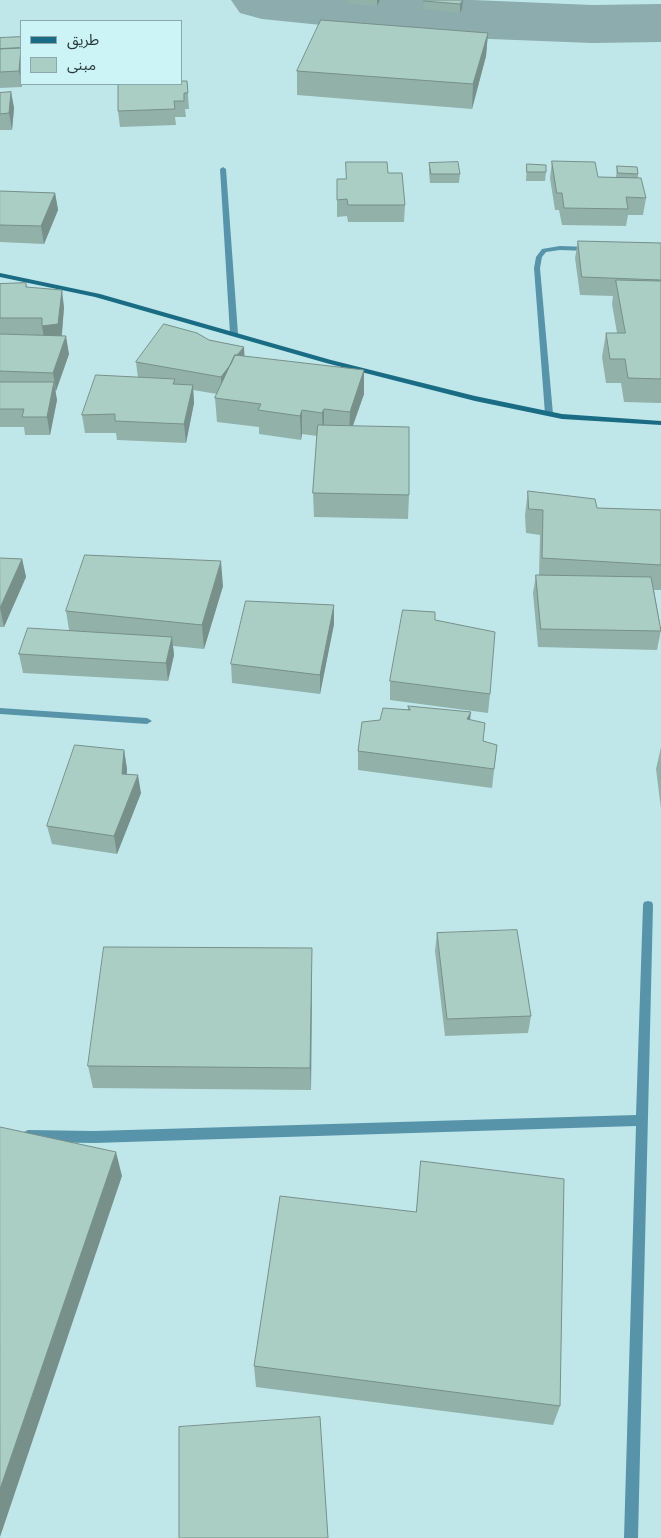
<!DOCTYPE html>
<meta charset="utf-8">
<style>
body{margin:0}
#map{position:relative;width:661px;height:1538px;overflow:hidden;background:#bfe7e9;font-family:Karla,"Noto Sans Arabic",sans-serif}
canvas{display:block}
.legend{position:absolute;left:20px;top:20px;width:162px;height:65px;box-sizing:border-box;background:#ccf4f6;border:1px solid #8ba9ab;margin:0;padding:6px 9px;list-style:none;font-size:15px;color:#29393a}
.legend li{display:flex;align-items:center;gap:10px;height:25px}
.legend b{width:25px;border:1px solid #8ba9ab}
</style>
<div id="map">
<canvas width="661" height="1538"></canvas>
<ul class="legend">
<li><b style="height:6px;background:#1a6c85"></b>طريق</li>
<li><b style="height:14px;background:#aacec4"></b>مبنى</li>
</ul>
</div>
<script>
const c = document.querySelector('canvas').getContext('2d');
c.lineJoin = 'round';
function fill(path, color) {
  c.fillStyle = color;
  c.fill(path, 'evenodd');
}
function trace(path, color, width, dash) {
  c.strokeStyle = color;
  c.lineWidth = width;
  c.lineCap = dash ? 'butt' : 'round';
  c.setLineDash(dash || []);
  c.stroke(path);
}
fill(new Path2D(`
 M231,0H473L592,5L661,4V42L592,43L440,37L262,19L240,13Z`), '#8cacae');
fill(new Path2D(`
 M223,167L226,169L238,334L234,336L230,334L220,169Z
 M560,246L589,247L592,249L589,251L560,250L546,252L542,257L540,268L553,414L549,416L545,414L534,268L536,257L542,249Z
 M0,708L147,718L152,721L147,724L0,714Z
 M648,901L652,902L653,905L638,1538H624L636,1126L94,1143L28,1142L24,1140L22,1136L24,1132L28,1130L94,1131L636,1115L643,905L644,902Z`), '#5894a9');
fill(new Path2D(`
 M0,273L100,294L331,360L475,396L562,414L661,421V425L562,419L475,401L326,363L95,297L0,277Z`), '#1a6c85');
fill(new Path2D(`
 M348,0H380L377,6L348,4Z
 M463,0L462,9L460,13L424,9V1Z
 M488,33L486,56L472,109L297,95V71Z
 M21,37L22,87L0,88V38Z
 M187,81L189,109H185L186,117H175L176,125L120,127L118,111Z
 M11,92L14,108L12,130H0V93Z
 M552,161L598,177H616L617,166L638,174V178L646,198L643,215H628L626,226L562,225L559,210H555L550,178Z
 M429,163L460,174L459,183H430L429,172Z
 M527,164L546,172L545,181H526Z
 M388,173L405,205L404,222H348L347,216L337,217V179H346Z
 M0,191L55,193L58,210L44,244L0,242Z
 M578,241L661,243V403L624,402L621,383H606L602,357L606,333H617L612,304L613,296L580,295L575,258Z
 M26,283L27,287L64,307L62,336L69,354L56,391H55L57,400L50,435H25L24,427H0V284Z
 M209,340L244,347V356L364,394L353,426L409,495L408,519L314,517L313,493L317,436L302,434L301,440L259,434V427L217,422L215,398L217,394L193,390L194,403L186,443L117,440L116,433H85L82,415L138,378L136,362Z
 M528,491L597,508L661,510V590H654L661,630L657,650L538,647L533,593L536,575H539L540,535L526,533L525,515Z
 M0,558L22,559L26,577L4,627H0Z
 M223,586L204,649L173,646L174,655L168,681L23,673L19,654L69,630L66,611Z
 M334,605V624L320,694L232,683L231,664Z
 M390,681L490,694L488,713L390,700Z
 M408,706L470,720L483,741L497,745L492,788L358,770V751L380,720L408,709Z
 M661,747V809L656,769Z
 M124,750L127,769V774L141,793L117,854L52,844L47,826Z
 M437,933L531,1016L528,1033L445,1036L435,951Z
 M312,971L311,1090L93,1088L88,1066Z
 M416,1212L560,1406L553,1425L256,1387L254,1366Z`), '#92b1a9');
fill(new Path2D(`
 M377,0H380L377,6Z
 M463,0L462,9L460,13V4Z
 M488,33L486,56L472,109L473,84Z
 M21,54V84H22V87L19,71Z
 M11,92L14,108L12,130L9,113Z
 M55,193L58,210L44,244L41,226Z
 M62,290L64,307L61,342L45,344L42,326Z
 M66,336L69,354L56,391L53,373Z
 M244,347L245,365L222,395L221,377Z
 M364,370V394L349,436L350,412Z
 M54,382L57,400L50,435L47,417Z
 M193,385L194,403L186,443L184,424Z
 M324,409V433L323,437L322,413Z
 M302,410V434L301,440L300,416Z
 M22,559L26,577L4,627L0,608Z
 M221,561L223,586L204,649L202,625Z
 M334,605V624L320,694V675Z
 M172,637L174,655L168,681L166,663Z
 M471,712L469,730L467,719Z
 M124,750L127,769L125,793L122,774Z
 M138,775L141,793L117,854L114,836Z
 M312,948V971L311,1090L310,1068Z
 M116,1152L122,1176L0,1537V1489Z`), '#779089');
const building = new Path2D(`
 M425,0H463L460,4L424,1Z
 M321,20L488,33L473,84L297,71Z
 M21,37V48L0,49V38Z
 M21,48L19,71L0,72V49Z
 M181,81H187L188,93H184V101H174L175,109L118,111V84H181Z
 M11,92L9,113L0,114V93Z
 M552,161L595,162L598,177L641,178L646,198L626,197L628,209L564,208L562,193H557Z
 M346,162H387L388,173H402L405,205H348L347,199L337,200V179H346Z
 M458,162L460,174H431L429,163Z
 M527,164L546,165V172H527Z
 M617,166L637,167L638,174L618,173Z
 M0,191L55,193L41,226L0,225Z
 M578,241L661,243V280L582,277Z
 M616,280L661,281V379L628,378L625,359H610L606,333H625Z
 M26,283V287L62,290L58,324L42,326V318H0V284Z
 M164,324L197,333L209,340L244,347L237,355H235L231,364L221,377L136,362Z
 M0,334L66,336L53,373L0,371Z
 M235,355L364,370L350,412L324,409L322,413L302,410L300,416L258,410L261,404L215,398Z
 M96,375L175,379L173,384L193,385L184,424L115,421V414L82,415Z
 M0,382H54L47,417H22L24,409H0Z
 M318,425L409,427V495L313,493Z
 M528,491L595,499L597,508L661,510V565L542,558L543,510L529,509Z
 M85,555L221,561L202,625L66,611Z
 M0,558L22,559L0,608Z
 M536,575L651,577L661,631L541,629Z
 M246,601L334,605L320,675L231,664Z
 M403,610L435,612V620L495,632L490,694L390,681Z
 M28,628L172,637L166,663L19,654Z
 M408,706L471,712L467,719L485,723L483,741L497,745L494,769L358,751L362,722L380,720L383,708L410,710Z
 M75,745L124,750L122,774L138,775L114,836L47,826Z
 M517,930L531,1016L447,1019L437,933Z
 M104,947L312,948L310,1068L88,1066Z
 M0,1127L116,1152L0,1489Z
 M421,1161L564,1179L560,1406L254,1366L280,1196L416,1212Z
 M320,1417L328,1538H179V1427Z`);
fill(building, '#aacec4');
trace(building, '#779089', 1);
</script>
